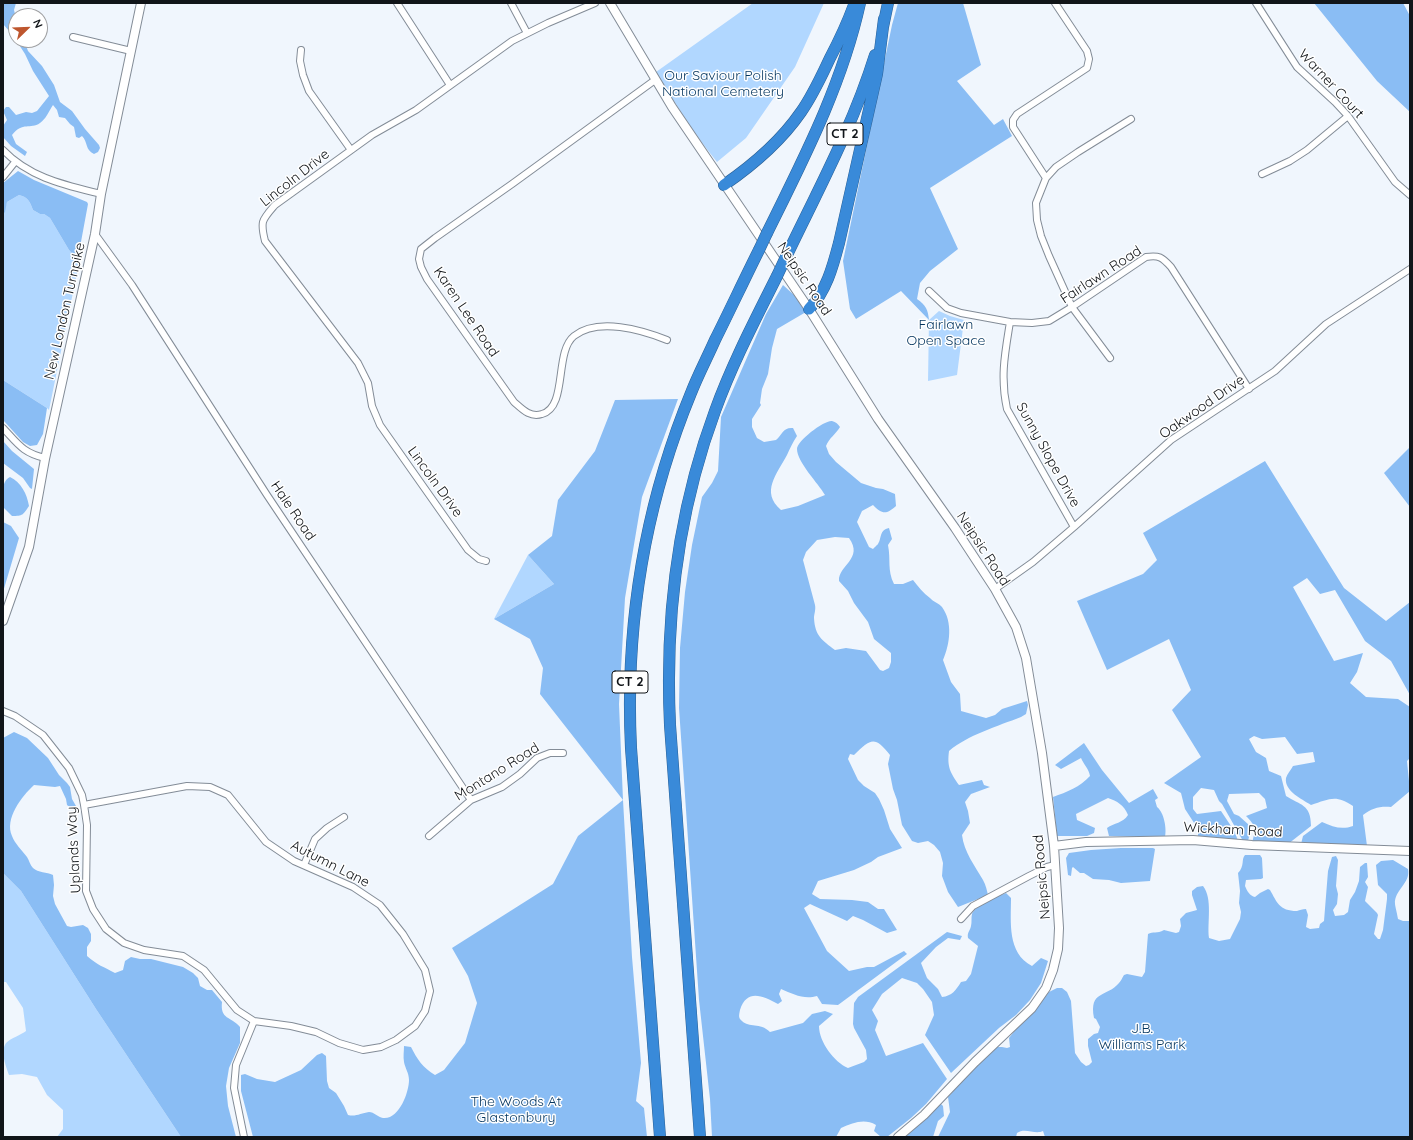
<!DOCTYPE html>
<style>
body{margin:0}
#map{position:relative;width:1413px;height:1140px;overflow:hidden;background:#f0f6fd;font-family:Quicksand,sans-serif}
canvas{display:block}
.frame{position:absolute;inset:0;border:4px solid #111519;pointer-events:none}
.north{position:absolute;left:8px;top:8px;width:40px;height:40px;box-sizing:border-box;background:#fff;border:1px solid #a0a1a3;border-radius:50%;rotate:67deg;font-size:11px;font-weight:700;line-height:16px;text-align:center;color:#111519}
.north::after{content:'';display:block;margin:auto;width:14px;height:18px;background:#be562e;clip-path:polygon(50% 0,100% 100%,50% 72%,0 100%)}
</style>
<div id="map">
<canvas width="1413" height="1140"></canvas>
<div class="frame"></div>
<div class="north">N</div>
</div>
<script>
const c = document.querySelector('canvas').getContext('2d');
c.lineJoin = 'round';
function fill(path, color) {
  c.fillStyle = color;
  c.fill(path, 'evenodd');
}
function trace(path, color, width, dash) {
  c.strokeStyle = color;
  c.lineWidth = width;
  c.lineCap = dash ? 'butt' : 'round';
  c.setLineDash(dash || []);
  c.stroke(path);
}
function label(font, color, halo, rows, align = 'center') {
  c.font = font + ' Quicksand,sans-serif';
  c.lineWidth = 3;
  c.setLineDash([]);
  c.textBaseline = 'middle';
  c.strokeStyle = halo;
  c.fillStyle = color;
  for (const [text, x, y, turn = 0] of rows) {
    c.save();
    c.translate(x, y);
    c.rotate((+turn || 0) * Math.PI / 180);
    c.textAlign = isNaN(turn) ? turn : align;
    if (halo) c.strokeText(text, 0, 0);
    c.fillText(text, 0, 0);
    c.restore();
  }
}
fill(new Path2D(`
 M753,3H824L795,67L746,138L717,162C694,134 675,103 656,72Z
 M19,195C28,197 30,202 33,210L40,214H44L50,218L69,250L79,263L49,410L47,408L3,380V214L7,202Z
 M939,311L950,316L964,320L957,375L928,381L929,320Z
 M528,555L554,584L494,619Z
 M3,873L21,891L96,1009L181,1137H57L63,1129V1110L47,1095L37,1077L22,1074L9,1075C6,1066 0,1052 6,1043C11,1038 21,1035 26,1031L23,1008L6,982H3Z`), '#b1d7ff');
fill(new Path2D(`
 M3,3H16L14,10L16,18V39L3,24Z
 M898,3H963L981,65L957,81L994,125L1003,119L1012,136L930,188L958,249L930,271L920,283L917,299C926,305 928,310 929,320L901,291L856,319L850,309L843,261L892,25Z
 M1314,3H1403L1410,16V112L1377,81Z
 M16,40H24L28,51L42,66L54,85L60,102L72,111L85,129L99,145L100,148L98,152L94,154C85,150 88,142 82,136L79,138L76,137L74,127L70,124L65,118L59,117L57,110L53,105C49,111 46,119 40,123C30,130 23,121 12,135L16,144L27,152L25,156L11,146L3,137V126L7,120L3,111L6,107H9L16,115L26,112L32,113L37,111L49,96L33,71L25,54Z
 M18,171L34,180L87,202L88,204L78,258H76L69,250L50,218L44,214H40L33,210C30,202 28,197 19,195L7,202L5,212L3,214V183Z
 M783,285L794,295L806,312L777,329L772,348L768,374L762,389L760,403L761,405L752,419V427L757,438L764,442L776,440C782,435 783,427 793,428L797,436C793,442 790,448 787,455C777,474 760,492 781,510L798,506L825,495C818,483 797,462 797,449C797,441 824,420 832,421C836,422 838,424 840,427C836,434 829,438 826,446L829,454L836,462L861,483L876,488L883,489L895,494L896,506C886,515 882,514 873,505L862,511L857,522L869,547L873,549C874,548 878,544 878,544C882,538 879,530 889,528L892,539L888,545C891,560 887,570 894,584H903L913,580C918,586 923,593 930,598C933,602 939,603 942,607C953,622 950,644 943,660L951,682L960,694L961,711L986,718L995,715L1002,709L1027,701L1028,705L1026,714L1021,717C998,726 968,735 949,751C947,767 950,772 959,785L982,780L984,785L990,787L971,794L965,802L968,811L970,823L962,835C964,852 975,866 983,880C986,885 987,891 988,895L958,907L948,892L942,876L943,863L940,852L934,845L928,841L918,843L912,841L902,825L897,800L893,789L888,764L890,755C875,736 871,738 854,755L850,754L848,759L858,780L864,786L875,793L879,799L884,810L890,829L902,848L878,857L871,862L854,870L818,881L812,894L820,899L852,900L868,902L878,909H884L897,930L887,933L863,920L853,916L847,921L810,904L804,908L827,951L849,971L867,967H874L904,951L907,954L838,1005L822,1004L817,996C804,1000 793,994 781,989L779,994L782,1001L778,1004C763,996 747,988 740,1010C739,1015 738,1018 742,1021C749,1028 760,1022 770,1032L803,1023L812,1014L825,1011L833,1014L819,1026C819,1042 834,1062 848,1068L864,1062L867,1059L866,1050L854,1028L853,1024L854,1003L858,997L947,932L962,936L960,940L948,938L936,947L921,963L927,978L938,989L942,997C952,996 956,990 961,982L966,981L971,974L978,946L968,938C967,932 970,931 971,926C972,922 971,918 972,914C975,905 998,896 1006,893L1011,898C1011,922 1007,953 1032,966L1041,958L1048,961L1041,983L1030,1000L1016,1015L999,1028L951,1073L925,1035L934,1015L932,1002L923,989L917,983L902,978L882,994L872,1010L878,1021L875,1030L886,1056L923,1043L947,1079L926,1104L911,1118L887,1137H881L874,1131L876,1125C864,1118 853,1123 841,1128L836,1137H712L710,1099L699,1000L679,708L680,648L685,592L692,545L702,497L712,483L718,471L721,417L766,314ZM835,537L849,538C864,559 838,565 839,581L848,591L854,603L868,622L874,639L891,653V662L889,668L883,671L880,670L866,651L846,648L835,650C822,640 815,636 814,618C814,614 816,610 815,605L803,560L806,552L817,540Z
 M3,380L47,408L43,434L37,445L30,446L23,442L3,420Z
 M678,399L642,497L625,598L619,704L623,800L632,957L641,1063L636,1101L644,1108L647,1137H253L241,1091V1075L245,1074L257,1079L275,1082L301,1070L317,1055L322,1053L326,1056L327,1081L329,1088L336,1093L344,1106L348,1115C356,1117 361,1113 369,1112C374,1112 378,1117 383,1118C399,1120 409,1092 409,1080C409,1073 405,1068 404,1062C403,1057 404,1051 404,1046L411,1047C417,1059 423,1068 435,1075L444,1070L465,1043L477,1003L468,976L452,948L553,884L578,836L623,800L540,694L543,668L530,639L494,619L554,584L528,555L552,536L558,500L595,451L615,400Z
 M3,441L12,451L34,469L32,489L30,488L23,478L3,463Z
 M1410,447V507L1384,473Z
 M1265,461L1344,588L1386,621L1410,602V695L1391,661L1365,641L1335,590L1320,594L1307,578L1293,587L1334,661L1363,653L1357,672L1350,683L1366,697L1398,699L1410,707V758L1407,761L1410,791L1391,807C1380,806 1372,808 1363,815L1367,846L1301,844L1303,836L1322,822C1333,827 1342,830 1353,826V806C1336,794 1329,799 1311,805C1302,799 1284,791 1286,778C1287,774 1291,770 1293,766L1315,762L1313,752L1297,754L1285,737L1262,739L1254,736L1249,739L1256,752L1266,758L1269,771L1281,776L1286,796C1300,805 1311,804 1311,826L1288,844L1252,843C1256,829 1256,826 1246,816L1267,808L1265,799L1259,793L1229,794L1227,801L1234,814L1239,816L1249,825L1250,833L1248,841H1243L1222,804L1219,801L1214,790L1201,788L1193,797V809L1197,814L1221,811L1235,832L1238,841L1198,837V829L1185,809L1181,793L1164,783L1201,757L1172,710L1191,690L1169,639L1107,670L1077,601L1143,574L1157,560L1143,533Z
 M10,477C21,482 27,494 29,506C23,515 23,516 12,516L3,507C3,497 0,482 10,477Z
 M3,522L11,526L19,538L3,592Z
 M14,732L27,738L48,758L59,775L67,783L70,787L72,799L76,806L71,808L67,805L66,799L60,786L55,787L34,785C22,796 4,819 12,836C15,844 22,850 27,857C29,860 30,865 33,868C38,873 47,872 53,875L54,885L53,896L55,904L67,926L71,927L83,925L88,928L91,934V941L87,947V956C97,965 104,967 115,973L123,970L125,961L131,957L140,959H151L183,967L193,973L198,978L200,986L207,990H212L222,1002C220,1020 231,1016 240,1027V1043L229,1068L226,1086L228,1106L236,1137H181L96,1009L21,891L3,873V738Z
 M1084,743L1102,770L1129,803L1153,789L1158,798L1155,800L1157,807C1164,812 1167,829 1165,837L1109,836L1107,828C1114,823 1123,823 1128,815C1124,805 1117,801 1108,798L1076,814L1077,820L1095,828L1094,833L1087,836H1057L1053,797C1067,792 1080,787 1090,776C1089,769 1084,765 1081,758L1061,769L1055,765Z
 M1121,848H1153L1155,849L1150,881L1121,883L1109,880L1093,879L1084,873H1080L1073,867L1072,868L1071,876L1068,875L1066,858L1069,853L1091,850Z
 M1245,855H1260L1262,858L1263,878L1261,879L1246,880L1245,886C1247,891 1250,896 1255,897L1260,893L1268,889L1270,890C1277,902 1279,911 1297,911C1300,910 1302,909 1306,909L1308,915L1306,927L1310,929L1319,928L1320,924L1324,921L1328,871L1332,857L1336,856L1338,860L1336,886L1338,894L1337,904L1333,910L1335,916L1344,915L1348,912L1350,900L1355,892L1359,881L1360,867L1365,863H1367L1368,877L1365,882L1368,887L1365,901L1377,913L1378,915L1374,934L1378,939H1380L1383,930L1387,899V894L1378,885L1376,865L1381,861L1393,860L1408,869C1411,883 1394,890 1395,904C1395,905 1398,918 1398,919L1403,921H1410V1137H1045L1043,1131C1035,1135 1025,1127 1017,1133L1016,1137H938L950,1112L948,1097L975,1067L997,1047H1002L1007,1048L1010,1047L1009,1038L1016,1029L1030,1016L1049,992L1057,988H1062L1067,992L1071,1001L1075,1053L1081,1062L1086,1066L1089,1065L1092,1062L1088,1046V1039L1094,1034L1098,1033L1100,1027L1096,1019L1094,1018C1089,990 1106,998 1119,983C1121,981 1122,978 1124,975L1127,974L1142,977L1145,972L1148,934C1153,931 1157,934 1164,930L1176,933L1179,932L1181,926L1180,919L1186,913L1197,910L1192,895V891L1197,887L1203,886C1213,899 1207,922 1209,938L1219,941L1230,939L1240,919L1241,912L1239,903L1240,891L1238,873C1245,866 1241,859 1245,855Z
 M941,1104L943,1106L944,1116L938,1121L933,1137H905Z`), '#8abdf4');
const street = new Path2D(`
 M397,3L450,85
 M511,3L527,33
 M1256,3L1297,67L1335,102L1348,116L1395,182L1410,195
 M73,37L131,51
 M301,50L300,61L303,75L309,91L351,150
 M655,80L512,184L435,238L421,249L419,259L421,267L427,279L514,402C522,409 530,418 542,414C568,407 554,352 574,336C598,317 642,330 667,340
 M3,150C30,178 65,185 101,194
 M1262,174L1290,161L1307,150L1348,116
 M3,177L15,162
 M1046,178L1013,127V120L1017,114L1087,68L1089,59L1087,51L1055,3
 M95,234L132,285L267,495L471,800
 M929,291L947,308L961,313L1010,322L1032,323L1049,321L1072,307L1146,257C1159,255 1162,257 1171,267L1249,389
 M1010,322C1005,353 1000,377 1007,409L1074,527
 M1110,358L1072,307L1049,256L1041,236L1037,220L1036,203L1046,178L1056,167L1078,152L1131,119
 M3,428C18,444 23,453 45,458
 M486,561L479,559L468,550L380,425L372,406L368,383L358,363L265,241C260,221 262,220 275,205L372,135L416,110L512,41L548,23L595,3
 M995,589L1033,562L1074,527L1171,440L1275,371L1326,324L1410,269
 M3,711L15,716L43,735L69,768L82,795L84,805L87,825L86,891L93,909L106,929L124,943L144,950L183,956L204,970L237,1010L254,1021L291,1026L316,1032L339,1043L363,1050L381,1047L396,1040L415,1026L425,1011L430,991L425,970L403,934L380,905L353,887L294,861L266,842L228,795L210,787L187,786L84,805
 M429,836L471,800L502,787L520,774L537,758L550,753H563
 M304,865L315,839L327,828L344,817
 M961,919L973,906L1029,876L1047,867L1055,865
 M244,1137L234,1088L236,1065L254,1021`);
const secondary = new Path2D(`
 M610,3L672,107L809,309L878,419L955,528L995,589L1016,627L1026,658L1042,753L1054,846L1059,928L1058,949L1053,970L1046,988L1032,1008L975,1062L924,1115L898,1137
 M3,621L29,547L45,459L95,234L101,194L141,3
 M1054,846L1086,842L1193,840L1252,845L1410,851`);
const highway = new Path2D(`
 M883,27L888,3
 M724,185C753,165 781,141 801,112C813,95 821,77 830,58C839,41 847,24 854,5
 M767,233C804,158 842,85 860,3
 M785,259C817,192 853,126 875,55
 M809,309C826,292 833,266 839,243L877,74L884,19
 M660,1137L631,748C625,625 644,507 691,393C698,375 707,358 715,340C730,310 744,280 759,250
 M700,1137L670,725C665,618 678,511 715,411C732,364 755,320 777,276`);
trace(street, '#838c97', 8);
trace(secondary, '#838c97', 10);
trace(highway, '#2b6196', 12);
trace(street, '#fff', 6);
trace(secondary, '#fff', 8);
trace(highway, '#398ad9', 11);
const highwayBridge = new Path2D(`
 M759,250L767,233
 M777,276L785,259`);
trace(highwayBridge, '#2b6196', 12, []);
trace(highwayBridge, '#398ad9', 11);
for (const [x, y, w] of [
 [845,134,36],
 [630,682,36]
]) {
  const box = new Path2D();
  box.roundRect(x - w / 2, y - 11, w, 22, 3);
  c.fillStyle = '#fff';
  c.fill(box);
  trace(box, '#111519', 1);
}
label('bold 13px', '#111519', null, [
 ["CT 2",845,134],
 ["CT 2",630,682]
]);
label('14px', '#04355f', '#fff', [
 ["Our Saviour Polish",723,76],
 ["National Cemetery",723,92],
 ["Fairlawn",946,325],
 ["Open Space",946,341],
 ["J.B.",1142,1029],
 ["Williams Park",1142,1045],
 ["The Woods At",516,1102],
 ["Glastonbury",516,1118]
]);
label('14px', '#111519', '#fff', [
 ["Warner Court",1331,84,47],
 ["Lincoln Drive",295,178,-38],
 ["Fairlawn Road",1101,275,-33],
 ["Neipsic Road",804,279,56],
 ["New London Turnpike",65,311,-77],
 ["Karen Lee Road",466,312,56],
 ["Oakwood Drive",1202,407,-35],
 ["Sunny Slope Drive",1048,455,61],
 ["Lincoln Drive",435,482,54],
 ["Hale Road",293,511,56],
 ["Neipsic Road",983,549,57],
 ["Montano Road",497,772,-32],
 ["Wickham Road",1233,830,3],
 ["Uplands Way",74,850,-93],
 ["Autumn Lane",330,864,27],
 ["Neipsic Road",1042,877,-95]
]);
</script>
